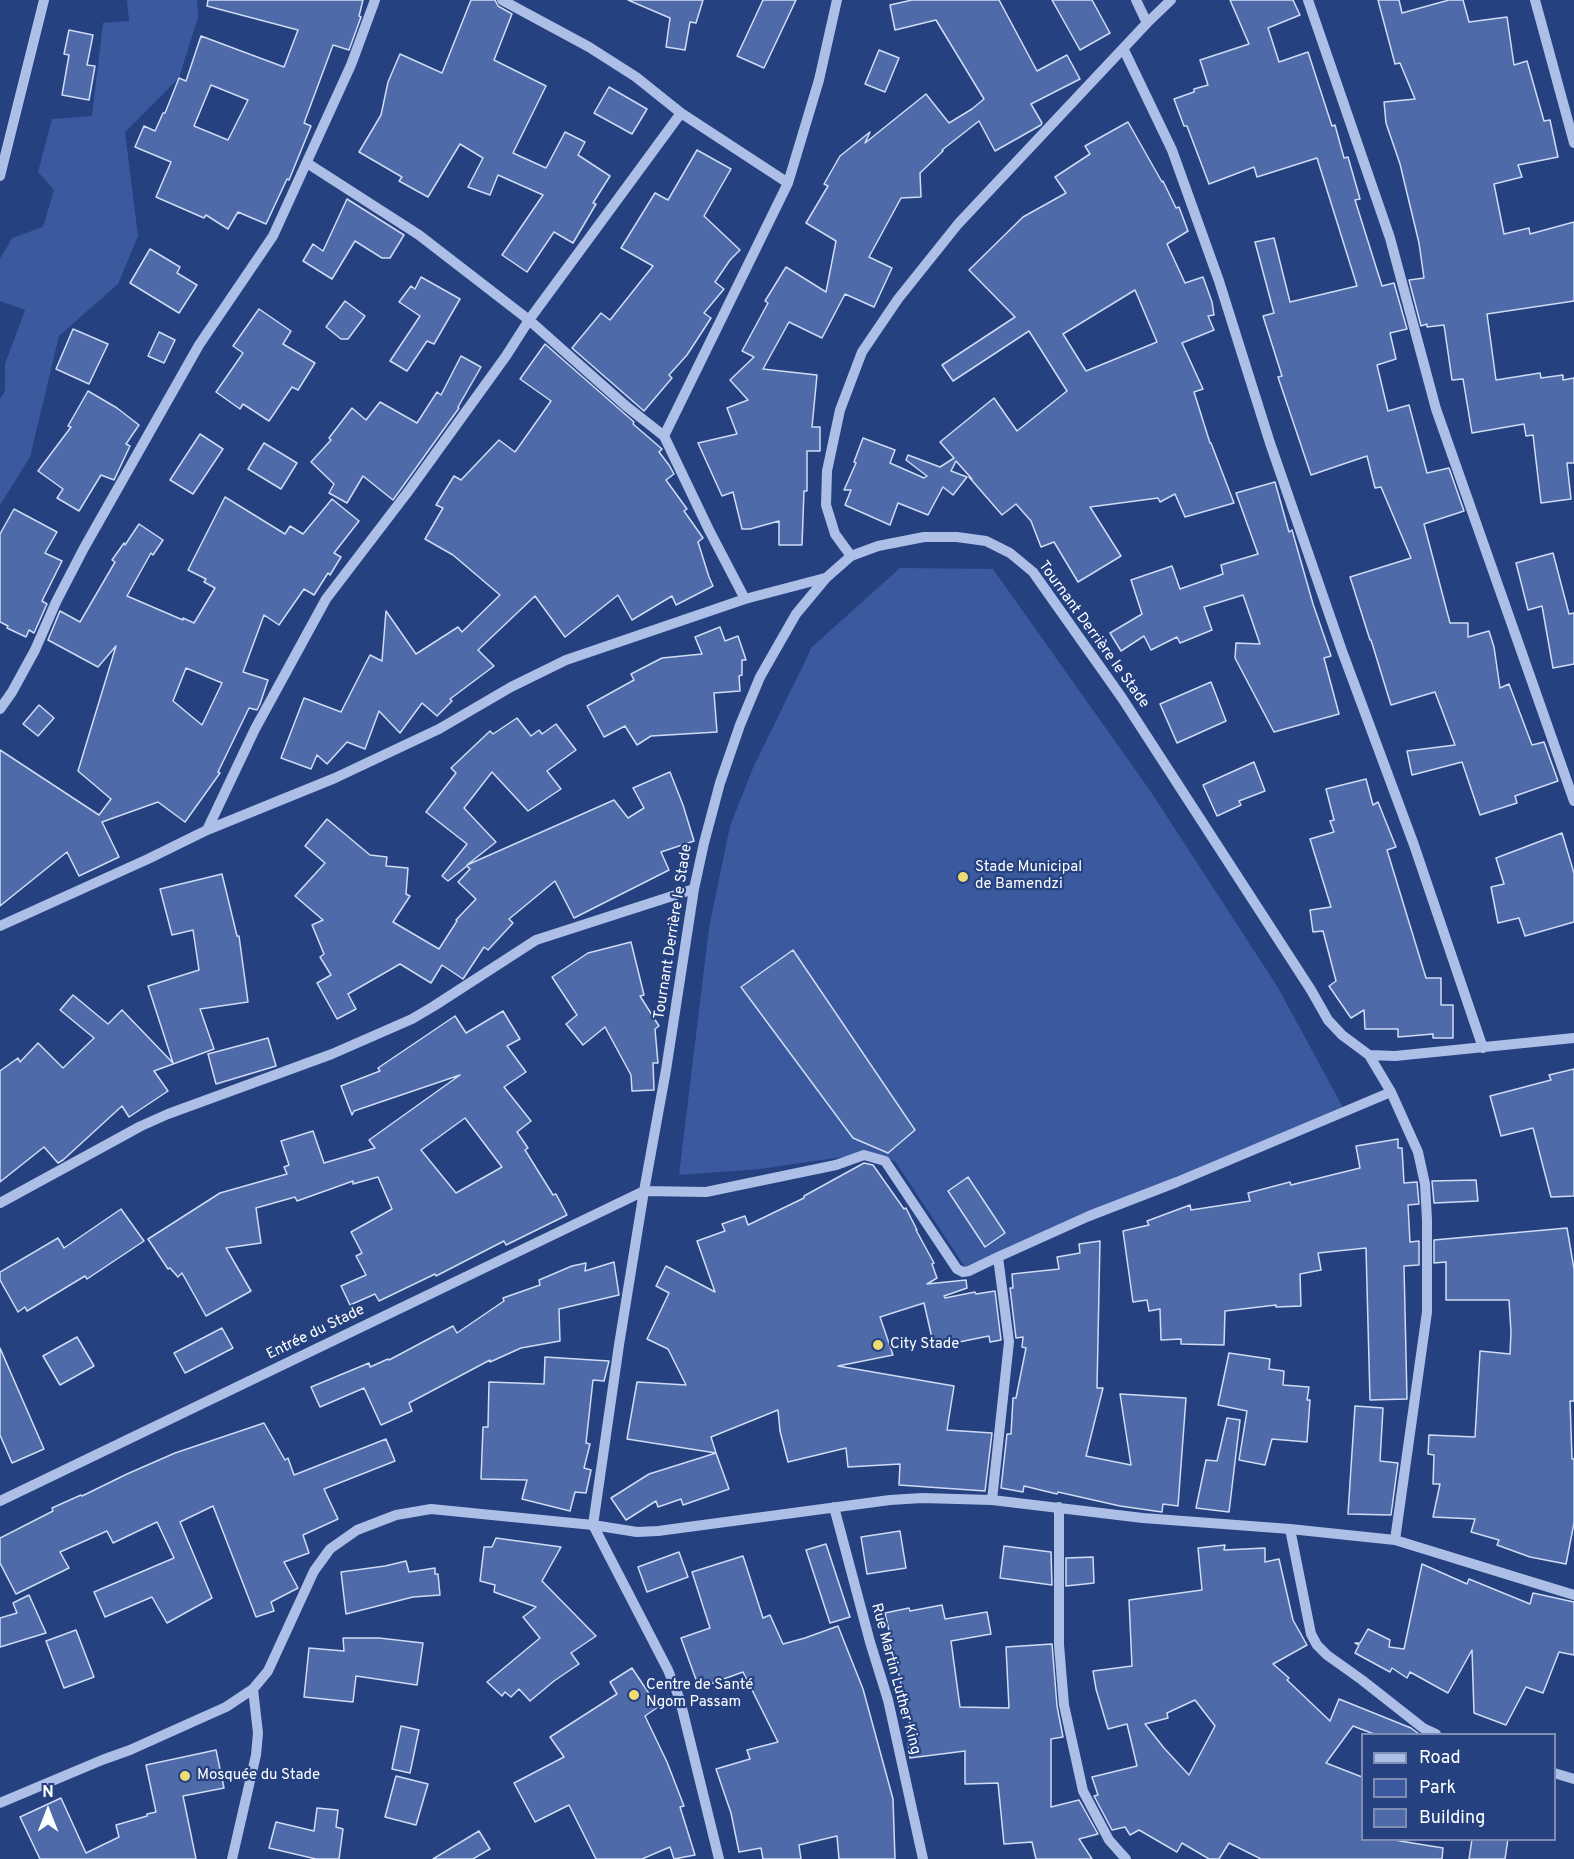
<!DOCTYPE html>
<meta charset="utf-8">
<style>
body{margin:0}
#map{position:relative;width:1574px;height:1859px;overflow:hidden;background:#264180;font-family:Overpass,sans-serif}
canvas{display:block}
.legend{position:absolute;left:1361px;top:1733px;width:195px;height:108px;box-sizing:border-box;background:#264180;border:2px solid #7d8db3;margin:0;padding:8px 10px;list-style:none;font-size:18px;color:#fff}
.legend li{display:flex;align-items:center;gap:12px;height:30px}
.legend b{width:30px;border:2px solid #7d8db3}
.north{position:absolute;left:18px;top:1781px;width:60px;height:60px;-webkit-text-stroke:4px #264180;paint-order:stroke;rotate:0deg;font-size:16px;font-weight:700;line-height:24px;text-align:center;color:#fff}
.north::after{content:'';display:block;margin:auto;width:21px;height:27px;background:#fff;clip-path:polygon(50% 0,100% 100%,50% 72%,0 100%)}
</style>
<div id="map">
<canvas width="1574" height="1859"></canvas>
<ul class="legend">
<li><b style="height:8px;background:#adbfe6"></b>Road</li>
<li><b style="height:16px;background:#3a599e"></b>Park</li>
<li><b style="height:16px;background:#4e6aa9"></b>Building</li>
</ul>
<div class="north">N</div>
</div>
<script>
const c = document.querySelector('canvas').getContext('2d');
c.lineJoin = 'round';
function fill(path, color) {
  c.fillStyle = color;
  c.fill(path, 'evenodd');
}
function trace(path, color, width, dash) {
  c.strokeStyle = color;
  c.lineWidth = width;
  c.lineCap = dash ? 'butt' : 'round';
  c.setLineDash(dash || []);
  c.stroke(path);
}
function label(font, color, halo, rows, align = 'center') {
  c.font = font + ' Overpass,sans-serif';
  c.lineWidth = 4.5;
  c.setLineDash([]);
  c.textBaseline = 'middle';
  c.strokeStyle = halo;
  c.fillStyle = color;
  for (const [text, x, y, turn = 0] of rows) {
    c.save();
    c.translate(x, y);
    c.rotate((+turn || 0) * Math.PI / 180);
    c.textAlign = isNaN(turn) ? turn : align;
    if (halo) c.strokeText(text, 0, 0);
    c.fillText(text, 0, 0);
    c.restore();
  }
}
fill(new Path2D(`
 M127,0H197L198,17L179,78L125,132L138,236L118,284L59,336L30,457L0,505V399L5,391V364L25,310L0,301V259L12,238L43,227L54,190L38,172L52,119L92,116L103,23L129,21Z
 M900,568L993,569L1151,792L1277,986L1346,1113L965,1267L895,1161L863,1154L760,1169L679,1175L709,928L730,826L753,768L812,647Z`), '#3a599e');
const building = new Path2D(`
 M208,0H363L359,16L361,17L349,50L333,45L304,123L311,126L289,180L287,179L266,224L238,212L228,229L206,215L204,218L156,197L171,162L135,147L144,126L155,131L163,113H165L179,78L186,81L201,36L284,67L298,30L207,6ZM211,85L248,100L228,140L194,126Z
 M471,0H495L498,6L512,14L494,60L546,86L513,153L546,168L565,132L585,142L578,155L610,176L593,203L596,204L573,243L554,232L527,272L502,255L543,195L498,175L490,195L468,187L483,158L460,144L428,197L399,181L402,177L359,152L381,115L388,82L400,54L442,73Z
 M628,0H703L696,23L690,22L685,50L666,47L670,18Z
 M763,0H796L764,68L737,56Z
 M912,0H999L1037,71L1067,55L1080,79L1031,104L1042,123L1041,125L995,151L979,121L942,150L943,151L920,173L921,197L901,198L869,257L892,268L874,307L845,294L822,338L789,322L763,369L817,375L812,427H820V451H807V491H804L802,545H779V521L750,529H742L733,492L722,496L698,443L737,434L727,408L748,400L730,380L754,357L742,351L768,303L765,301L786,267L826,292L836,241L806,223L828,186L824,184L840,156L870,132L865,143L926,94L949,123L972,109L984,99L936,20L895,30L890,5Z
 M1052,0H1092L1110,33L1080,50Z
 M1230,0H1293L1300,15L1268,28L1279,62L1308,52L1332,126L1335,125L1344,158L1348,157L1360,199L1355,200L1382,286L1394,283L1407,329L1390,333L1396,359L1377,365L1388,411L1409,405L1427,473L1449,468L1464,511L1424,524L1450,623H1468V637L1489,631L1494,647L1500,688L1509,684L1532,745L1544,742L1558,781L1515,796L1517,803L1480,815L1462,762L1412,775L1407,751L1455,745L1435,692L1391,705L1371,640H1370L1350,577L1411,558L1381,487L1375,488L1367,456L1311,475L1278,377L1282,376L1263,316L1274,313L1255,242L1274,238L1290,302L1357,286L1317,158L1257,177L1254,167L1209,184L1187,126H1184L1174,99L1194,92V89L1208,85L1200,60L1249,44Z
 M1378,0H1399L1402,13L1449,0H1463L1469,22L1507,17L1514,65L1527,61L1544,121L1550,120L1558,157L1518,165L1522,177L1494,184L1504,234L1529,228L1530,234L1574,222V301L1487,314L1496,380L1540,373L1541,378L1563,375V380L1574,378V463H1567L1571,499L1541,503L1533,435L1526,436L1524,424L1472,433L1463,379L1452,380L1444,325L1427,327V324L1421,326L1409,280L1424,278L1419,243L1400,164L1386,123L1384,102L1415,99L1400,63L1395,64Z
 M69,30L93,35L87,65L95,66L89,100L62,95L69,55L64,54Z
 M879,50L899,58L885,92L865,84Z
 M609,87L647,109L632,134L594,113Z
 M1128,122L1162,182L1163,181L1176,208L1179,207L1188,231L1167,244L1185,283L1203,277L1212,302L1214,315L1208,316L1214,330L1182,343L1203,389L1194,392L1210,443H1211L1234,503L1185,517L1175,494L1160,502L1158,498L1090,507L1121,556L1078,582L1054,542L1041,547L1031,521L1016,504L1002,515L969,477L972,479L956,461L951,471L967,477L953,495L943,487L928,515L898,503L890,525L845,505L851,490H844L856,463L854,462L863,438L895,450L890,463L924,478L927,476L906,460L908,455L940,467L954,458L940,442L994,398L1017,431L1067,391L1029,331L953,381L942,365L1015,317L969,270L1023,217L1066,193L1055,177L1090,154L1085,146ZM1135,290L1157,342L1086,371L1063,334Z
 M697,150L731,169L704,216L740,250L730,260L715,282L724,289L704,313L711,318L687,355L669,375L672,378L644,411L572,348L601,313L610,320L653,266L621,248L655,193L668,200Z
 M347,199L404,235L390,258H382L355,241L332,279L303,261L313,244L323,251Z
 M150,249L180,267L177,273L197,285L179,313L130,283Z
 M421,277L460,299L434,344L427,341L407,371L390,361L420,316L399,302L411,286L415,289Z
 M345,301L365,316L348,339H341L326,327Z
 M259,309L291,331L283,344L315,363L298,390L292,387L269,421L243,404L240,409L216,392L243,353L233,346Z
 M73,329L108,344L89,384L56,369Z
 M159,332L175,340L164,363L148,356Z
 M545,344L634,422L633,424L662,449L659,452L669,465L674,474L666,480L687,509L684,511L703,538L698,542L709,577L713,586L676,605L672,596L632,620L618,595L565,637L535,596L478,650L494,666L450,699L452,701L437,716L422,703L400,733L379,711L365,749L347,742L327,764L317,755L311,769L281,758L304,698L341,712L370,655L382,661L386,611L416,654L458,627L462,632L500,595L453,555L425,539L443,508L436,505L454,476L461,480L499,440L515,452L551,401L520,379Z
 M461,356L481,367L458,407L459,408L393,500L363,476L347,503L329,493L334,484L311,462L331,440L329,438L352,408L366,420L380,402L417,423L437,392L441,395Z
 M88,391L117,408L139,425L126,444L130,446L114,480L101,475L79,511L57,498L63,489L38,471L71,427L68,426Z
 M200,434L223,449L193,494L170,480Z
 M264,443L297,463L281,489L248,469Z
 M1275,482L1289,532L1292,530L1294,537L1313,604L1331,656L1324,658L1339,714L1274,732L1235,658L1236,643L1260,644L1243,595L1204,607L1212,630L1180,643L1177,637L1151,650L1144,636L1121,651L1110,633L1142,614L1131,580L1172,566L1180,589L1223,574L1221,565L1258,554L1236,493Z
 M225,497L285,534L290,526L303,534L332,499L359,521L334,553L341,557L330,575L328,573L314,595L304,589L279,625L264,615L243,672L268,680L260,704L257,710L249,708L218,772L220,773L185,822L158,802L102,822L119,857L79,876L67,852L0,906V750L99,815L111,799L78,771L116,646L98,667L48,640L60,611L80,622L115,562L112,560L124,543L125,545L139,524L163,540L153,555L151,553L127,596L183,620V618L194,623L215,588L204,582L206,579L188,570ZM186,668L222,683L202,725L173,701Z
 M14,509L57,532L45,553L62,561L42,601L47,604L34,633L29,630L26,637L7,628L8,626L0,622V534Z
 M1553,553L1569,614L1574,613V664L1553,668L1542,606L1528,610L1516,563Z
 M720,627L725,641L738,636L746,660H742V675L739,676L740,691L714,693L717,732L651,736L637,745L625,726L604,737L587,706L634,680L631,674L662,658L702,654L695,637Z
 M1211,682L1226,721L1177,743L1160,704Z
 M39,705L54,718L38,736L23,724Z
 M517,718L531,736L539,730L542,734L556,724L576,750L547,771L561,789L528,811L492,772L464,808L496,842L467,865L614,800L628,818L644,808L633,788L670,772L683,805L694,841L661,852L669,870L574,918L555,881L509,919L513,923L488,950L484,947L463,979L442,965L431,983L400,964L348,994L356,1009L337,1019L317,983L331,975L320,957L324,954L312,925L323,920L295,896L325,863L305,846L327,819L370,855L387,857L386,866L408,868L406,894L410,896L393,922L439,949L457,921L456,920L476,899L458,882L470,869L467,866L448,881L442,876L467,844L426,812L456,773L451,768L490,731L493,734Z
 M1254,762L1265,791L1239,801L1241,805L1217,816L1203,785Z
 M1366,779L1373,805L1378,802L1396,847L1387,850L1426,978H1441V1005H1453V1038H1433V1034L1398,1037V1029H1365L1364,1010L1351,1018L1329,986L1336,981L1323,931L1313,932L1310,910L1331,907L1310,839L1334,832L1330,821L1334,820L1326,789Z
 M1562,833L1574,873V922L1525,936L1519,918L1498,923L1491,887L1504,884L1496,858Z
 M222,874L237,936H239L248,1002L200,1009L214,1049L154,1071L168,1091L129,1117L122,1106L63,1160L58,1163L44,1147L0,1182V1071L18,1058L20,1062L38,1043L63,1068L94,1038L60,1010L73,995L108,1024L122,1010L173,1063L148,986L199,970L193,930L172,935L160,889Z
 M631,942L644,995L640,996L659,1026L655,1029L658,1063H653L654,1090L632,1091L631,1075L605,1027L583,1045L566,1024L577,1015L552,977L588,953Z
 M793,950L915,1130L888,1153L853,1138L741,987Z
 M503,1011L520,1039L507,1046L526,1072L504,1087L531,1121L517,1132L528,1148L525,1150L553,1195L556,1194L567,1215L506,1245L504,1241L436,1276L435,1274L379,1301L375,1294L350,1305L341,1286L366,1275L356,1256L362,1253L351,1232L392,1209L378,1177L353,1184V1181L297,1201L295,1197L256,1208L261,1243L226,1248L251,1291L206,1316L182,1273L178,1277L170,1268L168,1269L148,1239L220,1193L287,1174L284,1167L289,1165L281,1141L313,1131L324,1163L375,1148L369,1140L460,1075L354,1111L352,1115L341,1086L380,1071L378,1068L455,1016L466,1033ZM465,1118L502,1167L456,1193L421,1150Z
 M268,1038L276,1066L216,1084L208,1054Z
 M1574,1069V1196L1551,1197L1533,1128L1501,1136L1490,1096L1551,1080L1549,1075Z
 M1398,1139V1148H1402L1404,1183L1417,1182L1419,1204L1408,1205L1410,1242L1419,1241V1265L1404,1266L1407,1399L1370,1400L1366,1248L1318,1253L1321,1270L1300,1274L1301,1306L1276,1307V1305L1225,1311L1224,1345L1181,1344V1339L1161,1340L1160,1309L1149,1311L1147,1300L1133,1302L1123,1231L1149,1225L1147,1221L1190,1205L1191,1210L1250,1201L1248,1193L1290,1182L1291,1185L1360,1168L1356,1146Z
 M864,1163L873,1165L904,1209L906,1208L917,1230H916L934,1263L932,1264L937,1278L927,1284L966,1280L967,1288L944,1296L945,1298L975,1292L976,1294L995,1291L1001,1340L990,1342L989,1336L934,1347L924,1303L880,1317L893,1355L838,1366L954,1386L947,1430L992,1433L985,1491L899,1485L900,1464L848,1467L846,1448L788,1462L780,1431L778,1410L711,1437L716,1453L627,1439L637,1382L686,1385L668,1349L647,1339L669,1293L656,1286L666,1266L715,1292L697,1241L725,1231L722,1224L745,1216L748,1225L804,1198V1196Z
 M968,1177L1005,1233L985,1247L948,1191Z
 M1476,1180L1478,1201L1434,1203L1432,1181Z
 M121,1209L144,1241L87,1279L85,1276L27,1311L25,1307L18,1312L0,1280V1272L58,1238L64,1248Z
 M1567,1228L1574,1269V1401H1570L1572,1459H1574V1523L1566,1564L1530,1557L1497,1545L1499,1540L1471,1532L1475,1519L1433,1517L1440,1484H1433L1434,1455L1428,1454L1429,1435L1475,1437L1480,1351L1510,1354L1511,1332L1509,1300H1446V1262L1434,1263V1240Z
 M1100,1241L1097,1388H1103L1086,1456L1131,1465L1120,1394L1186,1398L1178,1506L1163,1504L1162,1512L1120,1506L1058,1492L1057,1494L1024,1486L1023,1492L1001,1488L1007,1434H1011L1013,1398H1016L1026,1348L1022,1347L1023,1337L1016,1338L1010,1288H1013L1012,1274L1059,1269L1057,1257L1080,1253L1079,1244Z
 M614,1262L619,1295L559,1309L560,1341L521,1348L490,1362V1360L409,1403L412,1411L381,1425L364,1388L320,1407L311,1387L369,1363L370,1367L388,1359L389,1360L453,1326L457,1333L504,1301L503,1298L540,1285L539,1280L572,1266L586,1263L585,1271Z
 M222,1328L233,1348L185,1373L174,1353Z
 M77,1337L94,1366L60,1385L43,1356Z
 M0,1348L44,1449L12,1463L0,1435Z
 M1229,1353L1270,1359L1269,1369L1284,1371L1283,1385L1309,1387L1307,1400H1310L1307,1442L1272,1439L1265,1465L1239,1460L1247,1411L1218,1405Z
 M545,1357L609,1361L604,1381L593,1380L586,1443L590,1444L584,1468L591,1470L586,1493L575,1492L570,1511L522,1499L527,1480L481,1479L483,1427H488L489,1382L544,1384Z
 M1355,1406L1383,1408L1380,1461L1398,1463L1391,1515L1348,1514Z
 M1227,1418L1240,1420L1229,1512L1196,1508L1206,1460L1217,1461Z
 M264,1423L285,1460L288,1458L294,1475L386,1439L395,1461L324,1489L338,1519L303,1535L309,1553L284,1562L298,1588L271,1602L274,1611L256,1617L213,1506L180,1522L212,1598L167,1623L152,1597L105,1617L94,1592L174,1558L157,1522L113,1543L107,1531L60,1552L69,1568L16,1594L0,1563V1538L53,1511L52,1508L81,1495L82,1496L127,1474L175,1453Z
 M716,1453L729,1489L683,1505L681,1499L658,1507L656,1501L626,1520L611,1498L649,1474Z
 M900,1531L906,1568L867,1574L861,1537Z
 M496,1538L561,1547L542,1581L596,1636L571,1653L579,1664L554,1681L530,1701L519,1689L511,1697L505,1692L502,1696L487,1682L540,1638L523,1617L536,1607L494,1592L495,1585L480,1581L484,1547H492Z
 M826,1544L850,1617L830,1623L806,1550Z
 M1225,1545L1224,1550L1265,1548V1562L1279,1559L1293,1620L1307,1645L1273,1664L1289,1678L1287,1680L1330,1721L1339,1699L1411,1728L1419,1734H1374L1353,1726L1326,1763L1362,1777V1839H1388L1443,1848L1442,1859H1261L1229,1843L1219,1859H1209L1182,1843L1177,1852L1139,1830L1130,1835L1125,1827L1112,1830L1094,1796L1098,1795L1092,1777L1137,1766L1127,1724L1108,1729L1096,1689L1093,1671L1132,1666L1129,1600L1202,1590L1198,1548ZM1195,1700L1215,1726L1189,1775L1164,1748L1145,1724L1168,1718L1167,1713Z
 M1004,1546L1051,1552L1052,1585L1000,1578Z
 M679,1552L688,1577L647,1592L638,1567Z
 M743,1556L763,1618L770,1615L783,1644L805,1638L838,1626L863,1689L893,1799L895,1859H839L837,1836L799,1845L801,1859H763L761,1848L739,1852L731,1813L716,1769L750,1759L747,1750L778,1742L743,1672L699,1688L681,1638L710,1628L692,1572Z
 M1093,1557L1094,1583L1066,1586V1558Z
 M406,1561L409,1572L435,1568V1574H438L440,1595L413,1597L346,1614L341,1572L385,1566Z
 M1422,1564L1467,1584L1469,1579L1530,1604L1533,1593L1574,1602V1655L1559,1652L1543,1693L1526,1687L1506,1725L1474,1713L1472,1650L1448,1693L1410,1672L1407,1678L1392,1668L1390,1672L1355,1653L1359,1645L1355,1643H1360L1368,1629L1390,1640L1389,1647L1404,1649Z
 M29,1595L46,1633L0,1647V1618L17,1613L13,1603Z
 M942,1605L945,1619L987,1612L991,1634L951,1641L960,1707L1009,1708L1006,1647L1052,1644L1057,1706L1063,1737L1051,1739V1807L1079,1800L1098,1834L1079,1839L1092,1859H1036L1032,1842L1004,1844L998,1783L965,1784V1751L910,1758L906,1726L910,1725L885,1613L909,1608L910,1611Z
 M76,1630L94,1677L64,1688L46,1641Z
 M343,1638H379L423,1643L417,1685L356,1676L353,1702L304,1697L309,1648L344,1651Z
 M632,1668L658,1707L645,1716L667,1762L684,1806L680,1807L695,1855L674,1859L670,1847L642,1859H596L569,1805L535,1822L514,1783L564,1757L550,1737L617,1694L610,1682Z
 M401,1726L419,1730L410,1773L392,1769Z
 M216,1750L224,1788L183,1796L196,1859H40L20,1817L61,1798L86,1853L119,1837L116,1825L147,1816V1814L156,1812L146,1765Z
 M396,1776L428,1784L416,1825L385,1817Z
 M317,1808L338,1810L336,1827L343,1829L339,1859H316L269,1848L276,1822L314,1831Z
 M479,1831L490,1849L473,1859H433Z
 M1472,1839H1508L1505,1859H1469Z`);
fill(building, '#4e6aa9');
trace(building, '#d0dcf5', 1.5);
trace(new Path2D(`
 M502,0L589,47L636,77L681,113L788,183
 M1136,0L1147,23
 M1308,0L1390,238L1436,409L1574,801
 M1535,0L1574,143
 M1124,50L1172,150L1219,281L1270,443L1342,651L1414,845L1483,1048
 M307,163L419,235L529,320L626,406L664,436L709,530L745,599
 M0,176L44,0
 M664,436L788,183L819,80L837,0
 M851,556L835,534L826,505L827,471L840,410L862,352L898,299L958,224L1147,23L1171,0
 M0,709L12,692L35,650L56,602L84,548L199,345L273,236L351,65L375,0
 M207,830L255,729L326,599L407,493L506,356L529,320L681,113
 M0,926L148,859L207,830L335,778L439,729L511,687L566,660L745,599L825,578
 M1369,1055L1391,1092L1418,1152L1425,1184L1427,1220V1312L1395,1540
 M0,1203L141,1126L168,1114L332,1054L412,1019L434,1006L536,940L694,889
 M992,1500L1009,1342L998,1257
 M0,1501L644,1191L706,1192L836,1165L864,1155L885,1161L957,1269L963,1272L969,1271L998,1257L1089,1216L1177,1182L1391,1092
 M834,1507L870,1642L888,1700L923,1859
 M1059,1507V1645L1064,1705L1083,1791L1109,1840L1126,1859
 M1290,1529L1311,1634L1317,1645L1327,1655L1362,1680L1423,1728L1436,1734
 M1554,1773L1574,1779
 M0,1803L102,1760L130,1750L199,1719L226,1707L253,1689L268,1671L314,1571L330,1549L357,1530L396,1515L431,1509L593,1525L637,1532L658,1531L890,1500L922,1498L992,1500L1143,1518L1290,1529L1395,1540L1574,1595
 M232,1859L256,1755L258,1733L253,1689
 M719,1859L680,1700L668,1670L593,1525L619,1345L644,1191L666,1070L694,889L704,843L720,783L740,725L760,677L796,614L826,578L851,556L878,546L924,537H957L986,541L1010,553L1033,572L1122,698L1311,990L1328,1020L1342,1035L1369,1055L1395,1056L1574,1038`), '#adbfe6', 10);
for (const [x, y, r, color] of [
 [963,877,6,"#efdc72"],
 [878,1345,6,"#efdc72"],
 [634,1695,6,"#efdc72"],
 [185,1776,6,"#efdc72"]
]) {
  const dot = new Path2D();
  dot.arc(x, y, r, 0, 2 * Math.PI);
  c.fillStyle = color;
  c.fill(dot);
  trace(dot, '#264180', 2);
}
label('15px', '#fff', '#264180', [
 ["Tournant Derrière le Stade",1093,635,54],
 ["Tournant Derrière le Stade",674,932,-81],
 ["Entrée du Stade",316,1333,-26],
 ["Rue Martin Luther King",895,1679,75]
]);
label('15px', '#fff', '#264180', [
 ["Stade Municipal",975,868],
 ["de Bamendzi",975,885],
 ["City Stade",890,1345],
 ["Centre de Santé",646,1686],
 ["Ngom Passam",646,1703],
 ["Mosquée du Stade",197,1776]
], 'left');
</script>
